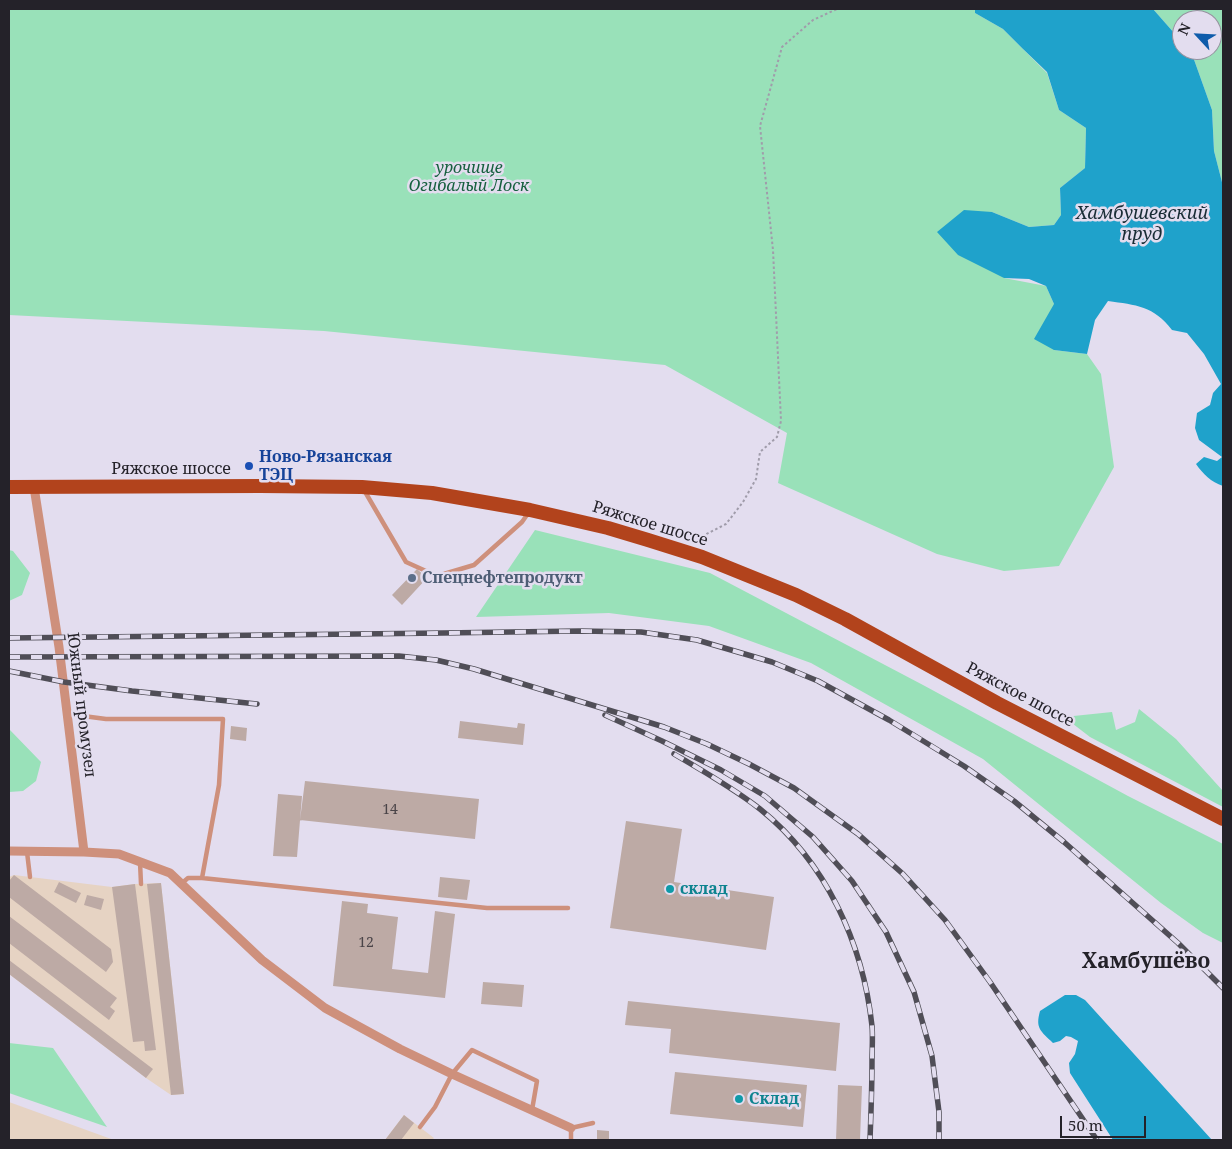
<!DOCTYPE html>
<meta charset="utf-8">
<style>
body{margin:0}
#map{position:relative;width:1232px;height:1149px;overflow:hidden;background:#e3ddef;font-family:"Noto Serif",serif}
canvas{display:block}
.frame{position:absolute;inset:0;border:10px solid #242229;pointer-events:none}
.north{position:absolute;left:1172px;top:10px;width:50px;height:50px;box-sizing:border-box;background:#e3ddef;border:1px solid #9792a0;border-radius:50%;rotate:295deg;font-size:14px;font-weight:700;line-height:20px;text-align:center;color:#242229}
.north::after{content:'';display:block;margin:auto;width:18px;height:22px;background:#0f5cab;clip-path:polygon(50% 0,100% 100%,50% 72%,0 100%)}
.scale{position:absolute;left:1060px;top:1116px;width:86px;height:22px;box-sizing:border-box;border:2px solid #242229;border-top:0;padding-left:6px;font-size:15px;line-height:18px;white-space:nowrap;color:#242229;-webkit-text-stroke:4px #e3ddef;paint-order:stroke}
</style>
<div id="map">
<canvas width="1232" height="1149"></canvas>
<div class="frame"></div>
<div class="north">N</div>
<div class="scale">50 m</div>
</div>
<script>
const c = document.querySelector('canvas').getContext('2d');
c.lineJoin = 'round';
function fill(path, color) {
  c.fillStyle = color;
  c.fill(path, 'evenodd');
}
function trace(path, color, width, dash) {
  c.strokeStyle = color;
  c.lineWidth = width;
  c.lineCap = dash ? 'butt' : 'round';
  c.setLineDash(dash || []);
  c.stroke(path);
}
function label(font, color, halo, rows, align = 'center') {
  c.font = font + ' "Noto Serif",serif';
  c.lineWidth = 5;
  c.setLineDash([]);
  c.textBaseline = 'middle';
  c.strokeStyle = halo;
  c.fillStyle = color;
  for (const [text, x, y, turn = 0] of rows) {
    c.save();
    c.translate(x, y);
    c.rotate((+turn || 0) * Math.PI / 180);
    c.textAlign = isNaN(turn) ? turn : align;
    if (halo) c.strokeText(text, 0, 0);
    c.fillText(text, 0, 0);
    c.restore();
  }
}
fill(new Path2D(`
 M14,875L112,887L135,884L161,883L184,1094L171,1095L146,1078L9,974V877Z
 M9,1102L114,1140H9Z
 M404,1115L434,1138L432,1140H385Z`), '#e6d3c3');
fill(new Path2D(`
 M9,9H975V13L1003,29L1047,73L1059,110L1086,128L1085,168L1060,188L1061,215L1054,225L1029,227L992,212L1004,278L1046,286L1054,304V350L1087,354L1101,374L1114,467L1059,566L1004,571L937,554L778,483L787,433L665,365L324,331L9,315Z
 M1153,9H1223V186L1214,151L1212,110L1192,54L1189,50H1212V20H1182V42Z
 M535,530L710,573L923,685L1128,796L1223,844V943L1203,933L1161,903L983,759L811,663L709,626L609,613L476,617Z
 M9,550L13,551L30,573L22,595L9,601Z
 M1139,709L1176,739L1223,791V807L1090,737L1064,717L1112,712L1116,730L1135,722Z
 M9,729L41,762L36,781L23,791L9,792Z
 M9,1043L53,1048L107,1127L9,1093Z`), '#99e1b9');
fill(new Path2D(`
 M975,9H1153L1182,42V50H1189L1192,54L1212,110L1214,151L1223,186V486C1211,482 1203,474 1196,464L1204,457L1217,461L1222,457L1199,440L1195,428L1197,413L1210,405L1213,393L1221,384L1204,354L1187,333L1172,330C1154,306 1136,305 1108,301L1095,320L1087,354L1054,350L1034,339L1054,304L1046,286L1029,279L1004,278L958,255L937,232L964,210L992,212L1029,227L1054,225L1061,215L1060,188L1085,168L1086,128L1059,110L1047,72L1023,49L1003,29L975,13Z
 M1065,995H1076L1085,1000L1212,1140H1113L1070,1073L1069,1063L1075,1054L1078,1041L1071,1037L1066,1036L1060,1041L1053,1043C1041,1031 1035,1029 1040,1011Z`), '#1fa2cb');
fill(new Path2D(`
 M417,569L427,578L402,605L392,595Z
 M460,721L517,728L518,723L525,724L523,745L458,738Z
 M231,726L247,728L246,741L230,739Z
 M305,781L479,799L475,839L300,820Z
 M278,794L302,796L297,857L273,856Z
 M626,821L682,829L674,882L774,897L766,950L610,928Z
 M14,875L111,949L113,962L106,972L9,897V881Z
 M440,877L470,880L467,900L438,897Z
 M59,882L81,893L76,903L54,892Z
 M161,883L184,1094L171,1095L147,884Z
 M135,884L156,1050L145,1051L144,1041L133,1042L112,887Z
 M87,895L104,899L101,910L84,905Z
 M342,901L368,904L367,913L398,917L392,969L428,973L435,911L455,914L445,998L333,986Z
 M9,916L117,998L110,1007L115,1011L109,1020L9,943Z
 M9,960L153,1069L146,1078L9,974Z
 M483,982L524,985L522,1007L481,1004Z
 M628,1001L840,1023L836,1071L669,1053L671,1029L625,1025Z
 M675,1072L807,1085L803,1127L670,1114Z
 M838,1085L862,1086L860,1140H836Z
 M404,1115L414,1123L401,1140H385Z
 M597,1130L609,1131V1140H597Z`), '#bdaaa5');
trace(new Path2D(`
 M693,541L726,524L743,502L756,479L760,452L777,437L781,421L773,250L760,126L782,47L813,20L837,9`), '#a09caa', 2, [2.5, 2.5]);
trace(new Path2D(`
 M364,490L406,562L437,576L474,565L522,522L529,512
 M68,714L106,719H223L219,785L202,878
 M27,852L30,877
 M140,862L141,884
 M181,884L188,878H202L487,908H568
 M420,1127L435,1107L452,1074L472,1050L537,1081L532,1110
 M571,1140V1128L593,1123`), '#ce907c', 4.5);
trace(new Path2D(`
 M9,851L84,852L59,647L34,487
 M84,852L119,854L170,873L262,960L325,1008L400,1049L452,1074L571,1128`), '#ce907c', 9);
trace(new Path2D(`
 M9,487L260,486L362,487L432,493L530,510L608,528L648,540L702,557L796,595L845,619L997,703L1223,819`), '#b2431c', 14);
const rail = new Path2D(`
 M9,638L443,633L579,631L641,632L697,640L772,662L818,681L889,720L964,766L1014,801L1064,842L1178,943L1223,988
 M9,657L399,656L436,660L474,669L664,727L707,744L749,764L794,788L858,834L903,874L945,920L990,982L1097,1140
 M9,671L64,682L132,691L257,704
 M605,715L662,741L721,770L765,796L813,837L852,881L886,932L914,992L932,1056L939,1112V1140
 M674,754C703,771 733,788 760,809C826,862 863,943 872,1026C873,1037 872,1049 872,1060C872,1087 871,1114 870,1140`);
trace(rail, '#504e57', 5.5);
trace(rail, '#e3ddef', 4, [11]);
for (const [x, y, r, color] of [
 [249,466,5,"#1a4fb4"],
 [412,578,5,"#5c6f8a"],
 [670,889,5,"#0f9aa8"],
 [739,1099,5,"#0f9aa8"]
]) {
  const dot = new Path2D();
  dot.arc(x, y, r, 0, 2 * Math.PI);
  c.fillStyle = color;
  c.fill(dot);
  trace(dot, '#e3ddef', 2);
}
label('14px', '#4a4448', null, [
 ["14",390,810],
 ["12",366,943]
]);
label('italic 16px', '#16603f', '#e3ddef', [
 ["урочище",469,168],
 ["Огибалый Лоск",469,186]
]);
label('bold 16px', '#164399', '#e3ddef', [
 ["Ново-Рязанская",259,457],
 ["ТЭЦ",259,475]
], 'left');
label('16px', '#242229', '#e3ddef', [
 ["Ряжское шоссе",171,469],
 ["Ряжское шоссе",650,524,17],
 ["Ряжское шоссе",1020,695,28],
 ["Южный промузел",81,705,83]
]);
label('bold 16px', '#4e5e75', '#e3ddef', [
 ["Спецнефтепродукт",422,578]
], 'left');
label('bold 16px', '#0d838f', '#e3ddef', [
 ["склад",680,889],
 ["Склад",749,1099]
], 'left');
label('italic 18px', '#182c35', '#e3ddef', [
 ["Хамбушевский",1142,214],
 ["пруд",1142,235]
]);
label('bold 21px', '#242229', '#e3ddef', [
 ["Хамбушёво",1146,962]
]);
</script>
